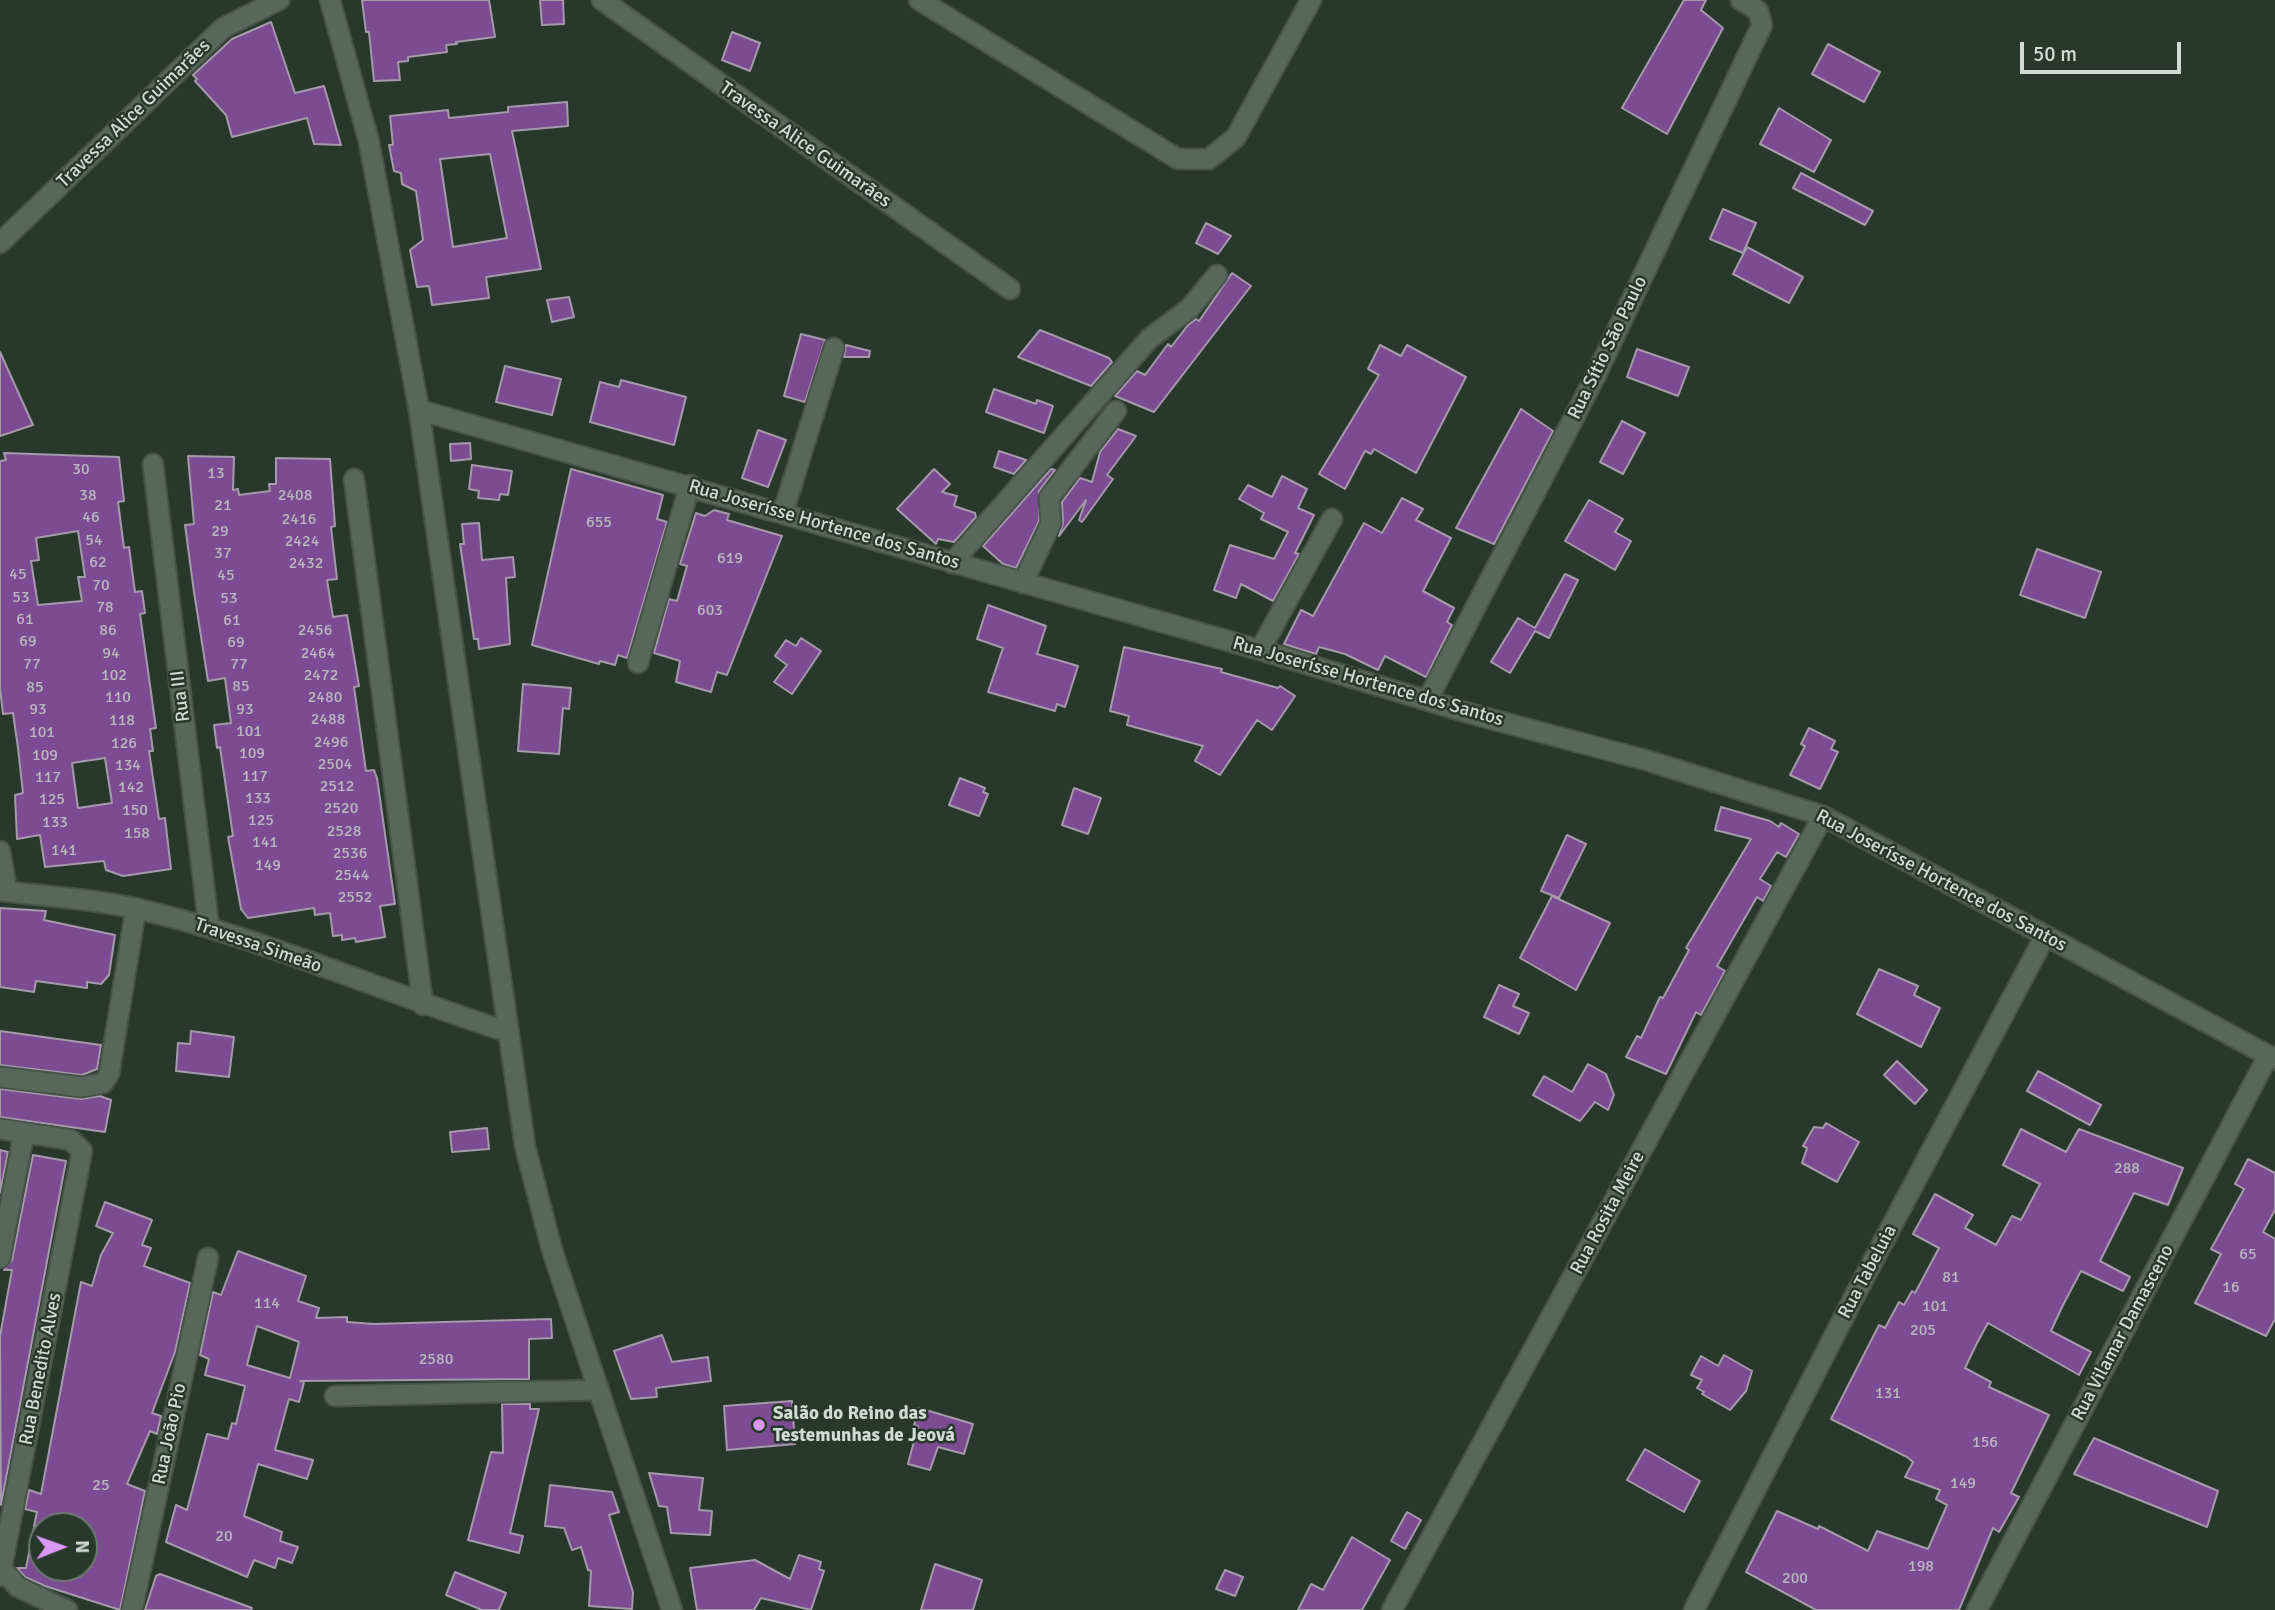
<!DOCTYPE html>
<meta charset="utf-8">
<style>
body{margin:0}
#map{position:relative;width:2275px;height:1610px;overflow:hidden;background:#29382c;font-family:Signika,sans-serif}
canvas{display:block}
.north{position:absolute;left:28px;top:1512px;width:70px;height:70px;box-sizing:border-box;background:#29382c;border:2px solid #6c796f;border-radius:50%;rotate:89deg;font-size:19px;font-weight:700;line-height:28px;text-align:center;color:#d1dad3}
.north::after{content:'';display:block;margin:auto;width:24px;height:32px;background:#d99af7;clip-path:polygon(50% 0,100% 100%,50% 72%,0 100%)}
.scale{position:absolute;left:2020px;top:42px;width:161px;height:32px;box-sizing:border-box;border:4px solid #d1dad3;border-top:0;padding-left:9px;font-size:21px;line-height:24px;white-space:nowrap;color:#d1dad3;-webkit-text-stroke:5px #29382c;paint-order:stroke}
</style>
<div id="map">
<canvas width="2275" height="1610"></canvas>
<div class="north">N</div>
<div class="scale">50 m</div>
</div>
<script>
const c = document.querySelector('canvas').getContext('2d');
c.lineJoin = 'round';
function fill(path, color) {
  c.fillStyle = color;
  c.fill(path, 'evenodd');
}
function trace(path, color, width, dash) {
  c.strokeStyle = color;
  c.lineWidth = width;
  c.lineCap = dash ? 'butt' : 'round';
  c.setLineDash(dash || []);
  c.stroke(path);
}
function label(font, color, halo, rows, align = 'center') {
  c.font = font + ' Signika,sans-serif';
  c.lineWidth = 5;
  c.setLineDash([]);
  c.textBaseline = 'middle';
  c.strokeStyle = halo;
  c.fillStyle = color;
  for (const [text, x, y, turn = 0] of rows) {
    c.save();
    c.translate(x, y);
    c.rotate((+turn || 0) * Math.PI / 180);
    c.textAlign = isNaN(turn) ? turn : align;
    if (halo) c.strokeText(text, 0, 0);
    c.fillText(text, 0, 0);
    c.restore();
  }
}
const building = new Path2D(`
 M362,0H489L495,37L456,42L457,44L446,45L447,52L408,57V61L398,62L400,80L374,81L369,32H366Z
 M540,0H563L564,24L542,25Z
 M1684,0H1706L1701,10L1723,28L1667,134L1622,108Z
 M271,22L295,93L324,86L341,145L314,144L307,118L232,137L226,115L195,81L197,79L193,75L232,39Z
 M732,32L760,43L750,71L722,60Z
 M1828,44L1880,72L1864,102L1812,74Z
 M567,102L568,126L512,131L541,269L486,277L489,298L432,305L429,286L417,287L410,250L423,240L416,191L402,184L401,173L394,171L389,145H393L390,116L448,110L449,118L508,112V107ZM490,154L507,238L453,247L440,159Z
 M1779,108L1831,140L1814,172L1760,144Z
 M1801,173L1873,211L1865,225L1793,188Z
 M1723,209L1756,223L1743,253L1710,239Z
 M1206,223L1231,236L1218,254L1196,243Z
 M1747,247L1803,277L1789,303L1733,274Z
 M1232,273L1251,286L1154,412L1115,396L1137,371L1145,375L1168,344L1171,347L1188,325L1196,319L1199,321Z
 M569,297L574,317L552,322L547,300Z
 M1040,330L1109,358L1112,362L1091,386L1018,357Z
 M801,334L825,340L805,402L784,396Z
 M846,345L870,351L869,357H844Z
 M1380,345L1401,356L1407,345L1466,377L1416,473L1374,449L1371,454L1365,451L1345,489L1319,474L1379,375L1368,369Z
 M1637,349L1689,367L1678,396L1627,377Z
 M0,352L33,425L0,436Z
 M505,366L561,379L552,415L496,402Z
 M621,380L686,397L674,445L590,422L600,382L619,387Z
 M994,389L1036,404L1037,400L1053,406L1044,433L986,412Z
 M1521,409L1553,431L1494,544L1456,528Z
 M1622,421L1645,433L1623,474L1600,462Z
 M1118,429L1136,436L1107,475L1113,479L1082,522L1079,520L1086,500L1059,536L1063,523L1062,502L1080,478L1092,482L1100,452Z
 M758,430L786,440L768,487L742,478Z
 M470,443L471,459L451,461L450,444Z
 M999,451L1026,460L1014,474L994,467Z
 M4,453L119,457L124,501L118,502L124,548L129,547L135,592L142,591L145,613L140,614L156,728L150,729L153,751H149L159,819L165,818L171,869L123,876L106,870L104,861L45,867L40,835L17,839L15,795L23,793L18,748L13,713L3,714L0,688V461L6,460ZM78,531L85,577H78L82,601L38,605L31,561L39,560L36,538ZM105,758L112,803L78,808L72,763Z
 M188,456L234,457L233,490L238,489L239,495L270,491L269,484H276V458L330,459L335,526L331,527L337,579L327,580L333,617L347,615L359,686L354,687L366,771L374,770L377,778L395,904L380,906L385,937L356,942L355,938L342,940V935L333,936L330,913L315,915L314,908L248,918L241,909L228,837L233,836L220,747L217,748L214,725L231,723L225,678L208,681L194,592L185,525L194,524Z
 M472,465L512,471L508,495L500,494L499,500L478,498L479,491L469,489Z
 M571,469L663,495L657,519L667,522L627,658L618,655L615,665L600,661L599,664L532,645Z
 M934,469L950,484L942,492L957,496L954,506L975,513L976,517L954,542L938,539L936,544L897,509Z
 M1051,469L1055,470L1039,491V521L1022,556L1016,568L1003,564L983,546Z
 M1282,476L1307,489L1298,508L1314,515L1295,553L1299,554L1273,601L1241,584L1236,598L1214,590L1230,545L1274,559L1288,532L1261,519L1264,513L1239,499L1248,485L1272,497Z
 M1402,498L1423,509L1416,520L1451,538L1423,591L1454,608L1447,622L1452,625L1426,677L1385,656L1378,670L1345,654L1319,647L1316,654L1284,644L1301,610L1313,616L1364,523L1382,533Z
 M1589,500L1623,519L1615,532L1631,541L1615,570L1565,541Z
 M714,510L729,514L727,520L782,536L727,675L717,672L711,692L676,682L680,661L654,653L669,599L677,601L687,566L680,564L696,513L705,516Z
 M479,523L482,560L513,557L515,577L506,578L510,644L479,649L478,639H474L460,544H464L462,524Z
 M2037,549L2101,572L2085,618L2020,595Z
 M1565,574L1578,580L1549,638L1535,631L1510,673L1491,662L1518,618L1535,628Z
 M988,605L1046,626L1037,654L1078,666L1065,707L1057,704L1055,711L988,692L1003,648L977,639Z
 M801,638L821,651L792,694L774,682L787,665L775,656L786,640L796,646Z
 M1124,647L1222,669L1221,672L1278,688L1280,686L1295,696L1272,730L1257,720L1220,775L1195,761L1203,746L1127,725L1129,716L1110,711Z
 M523,684L571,688L569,709L563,708L559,754L518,751Z
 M1809,728L1835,741L1831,749L1838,752L1820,789L1790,775L1805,746L1801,744Z
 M960,778L985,788L983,792L988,794L979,816L949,805Z
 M1074,788L1101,798L1088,834L1062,825Z
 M1721,807L1770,821L1779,827L1781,823L1799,834L1786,857L1777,852L1760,879L1771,886L1763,901L1757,897L1717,966L1725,971L1701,1015L1696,1012L1666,1074L1626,1057L1637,1036L1641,1038L1660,997L1663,998L1689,950L1686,948L1751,839L1715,830Z
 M1567,835L1586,844L1559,898L1541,891Z
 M1552,896L1610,923L1576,990L1520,958Z
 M0,908L46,911L44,920L115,935L109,975L101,984L87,982V988L36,981L34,992L0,987Z
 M1879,969L1918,986L1914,995L1940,1008L1921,1047L1857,1014Z
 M1499,985L1519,994L1513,1006L1529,1013L1519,1034L1484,1017Z
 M0,1031L101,1045L97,1069L82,1075L0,1065Z
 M191,1031L234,1037L229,1077L176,1071L178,1043L190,1044Z
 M1897,1061L1927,1090L1915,1104L1884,1075Z
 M1588,1064L1606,1074L1614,1095L1608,1110L1595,1102L1580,1121L1533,1095L1544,1076L1572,1092Z
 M2038,1071L2101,1105L2090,1125L2027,1091Z
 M0,1089L81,1099L100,1096L111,1100L105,1132L0,1117Z
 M1826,1123L1859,1142L1837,1182L1802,1163L1807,1148L1803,1146L1814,1127L1823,1128Z
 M487,1128L489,1149L452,1152L450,1132Z
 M2021,1129L2066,1152L2079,1129L2183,1168L2168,1205L2134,1193L2100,1261L2130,1277L2123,1291L2081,1271L2062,1307L2051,1331L2091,1352L2079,1375L1988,1323L1977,1343L1965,1368L1991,1382L1989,1387L2049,1415L2011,1493L2019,1497L1999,1532L1993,1528L1959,1610H1816L1746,1572L1777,1511L1818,1529L1819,1526L1868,1551L1877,1531L1928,1549L1947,1505L1936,1499L1940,1490L1905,1477L1913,1462L1907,1457L1831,1419L1879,1325L1885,1328L1899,1302L1904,1305L1912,1291L1915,1293L1939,1248L1913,1234L1935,1194L1973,1215L1965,1228L1996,1245L2012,1216L2021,1220L2040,1184L2003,1165Z
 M0,1150L8,1152L0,1193Z
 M33,1155L66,1161L1,1505L0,1336L12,1270H4L12,1260Z
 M2248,1159L2275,1173V1210L2263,1232L2275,1239V1319L2266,1336L2195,1303L2221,1254L2211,1249L2244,1189L2235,1184Z
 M105,1202L152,1220L142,1245L151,1248L144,1266L190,1283L175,1352L152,1413L161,1416L157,1434L150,1431L127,1484L145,1491L120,1610L45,1586L25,1577L17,1568H26L34,1528L42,1529V1568H84V1526H34L37,1512L25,1509L29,1490L41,1494L81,1282L92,1286L101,1255L113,1233L96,1226Z
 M238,1251L306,1276L298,1301L319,1308L316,1318L347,1317V1322L374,1324L551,1319L552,1338L529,1339V1379L300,1381L304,1382L299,1402L289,1399L275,1450L313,1460L307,1479L258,1464L244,1516L282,1532L280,1541L298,1547L292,1563L278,1558L275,1568L254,1560L247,1577L166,1542L176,1505L187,1510L207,1434L228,1439L232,1423L236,1424L245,1386L205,1375L209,1359L200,1355L213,1292L221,1295ZM257,1326L299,1342L290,1378L247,1365Z
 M662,1335L672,1362L708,1357L711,1381L656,1388L657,1397L631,1399L614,1351Z
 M1724,1355L1752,1371L1746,1391L1730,1410L1702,1394L1704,1392L1697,1388L1702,1380L1691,1375L1701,1356L1718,1366Z
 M792,1401L795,1444L727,1450L724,1406Z
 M502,1404H530V1409H539L510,1533L523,1536L519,1553L468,1540L491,1452L503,1453Z
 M919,1408L973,1424L964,1454L938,1447L930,1470L908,1464L918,1426L914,1425Z
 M2094,1438L2218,1491L2207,1527L2074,1474Z
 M1645,1449L1700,1481L1684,1512L1627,1480Z
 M649,1473L703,1478L699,1510L712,1511L710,1535L671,1533L667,1507L659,1506Z
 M550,1485L612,1492L619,1512L609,1515L633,1592L632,1609L589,1606L591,1571L588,1570L581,1547L572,1550L564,1528L545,1526Z
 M1407,1512L1421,1520L1405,1549L1391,1541Z
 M1352,1537L1390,1560L1362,1610H1298L1311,1584L1323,1590Z
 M799,1555L821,1562L819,1569L824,1571L811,1610L761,1598L754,1610H697L690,1568L755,1560L790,1579Z
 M935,1564L982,1580L973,1610H921Z
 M1225,1570L1243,1577L1235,1596L1216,1589Z
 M455,1572L506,1593L499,1610H482L446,1595Z
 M160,1574L252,1608L251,1610H145L156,1576Z`);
fill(building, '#7b4c91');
trace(building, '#a599aa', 2);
const minor = new Path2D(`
 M602,0L1010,289
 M919,0L1178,159H1209L1236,137L1311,0
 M0,243L223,28L279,0
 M419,410L1260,650L1472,714L1649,761L1823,816L2275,1059
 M153,464L209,928
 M354,479L423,1005
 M783,513L834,348
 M952,563L1149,339L1190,308L1217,275
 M1023,583L1051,523L1049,498L1116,411
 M1260,650L1332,519
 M638,663L690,485
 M1428,699L1595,377L1762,25L1758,11L1741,0
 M0,851L7,891
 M0,891C46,896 93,899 138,909C264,938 385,993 508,1032
 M0,1077L82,1087L103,1083L109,1074L136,908
 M0,1129L71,1140L82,1151L0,1576
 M0,1258L24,1133
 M335,1396L599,1390
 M0,1567L18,1587L67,1610
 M132,1610L208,1258
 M1392,1610L1823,816
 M1694,1610L1853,1299L2045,936
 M1977,1610L2268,1056`);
const secondary = new Path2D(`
 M330,0L369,142L419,410L525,1146L552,1250L672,1610`);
trace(minor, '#475349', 23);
trace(secondary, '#475349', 23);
trace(minor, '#57675b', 19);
trace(secondary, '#57675b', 19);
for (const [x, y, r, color] of [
 [759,1425,7,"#d99af7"]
]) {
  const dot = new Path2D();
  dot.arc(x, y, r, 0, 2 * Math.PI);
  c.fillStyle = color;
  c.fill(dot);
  trace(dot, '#29382c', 2.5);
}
label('16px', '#bcb6c2', null, [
 ["30",81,470],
 ["13",216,474],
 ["38",88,496],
 ["2408",295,496],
 ["21",223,506],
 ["46",91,518],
 ["2416",299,520],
 ["655",599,523],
 ["29",220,532],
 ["54",94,541],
 ["2424",302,542],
 ["37",223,554],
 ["619",730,559],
 ["62",98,563],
 ["2432",306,564],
 ["45",18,575],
 ["45",226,576],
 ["70",101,586],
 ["53",21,598],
 ["53",229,599],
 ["78",105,608],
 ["603",710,611],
 ["61",25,620],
 ["61",232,621],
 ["86",108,631],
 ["2456",315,631],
 ["69",28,642],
 ["69",236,643],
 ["94",111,654],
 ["2464",318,654],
 ["77",32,665],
 ["77",239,665],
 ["102",114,676],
 ["2472",321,676],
 ["85",241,687],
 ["85",35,688],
 ["110",118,698],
 ["2480",325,698],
 ["93",38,710],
 ["93",245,710],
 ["2488",328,720],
 ["118",122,721],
 ["101",249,732],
 ["101",42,733],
 ["2496",331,743],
 ["126",124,744],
 ["109",252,754],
 ["109",45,756],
 ["2504",335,765],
 ["134",128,766],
 ["117",255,777],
 ["117",48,778],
 ["2512",337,787],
 ["142",131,788],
 ["133",258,799],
 ["125",52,800],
 ["2520",341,809],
 ["150",135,811],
 ["125",261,821],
 ["133",55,823],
 ["2528",344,832],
 ["158",137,834],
 ["141",265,843],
 ["141",64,851],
 ["2536",350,854],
 ["149",268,866],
 ["2544",352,876],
 ["2552",355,898],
 ["288",2127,1169],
 ["65",2248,1255],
 ["81",1951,1278],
 ["16",2231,1288],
 ["114",267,1304],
 ["101",1935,1307],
 ["205",1923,1331],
 ["2580",436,1360],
 ["131",1888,1394],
 ["156",1985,1443],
 ["149",1963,1484],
 ["25",101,1486],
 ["20",224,1537],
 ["198",1921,1567],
 ["200",1795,1579]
]);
label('19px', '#d1dad3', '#29382c', [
 ["Travessa Alice Guimarães",134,114,-44],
 ["Travessa Alice Guimarães",805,145,35],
 ["Rua Sítio São Paulo",1608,348,-64],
 ["Rua Joserísse Hortence dos Santos",824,525,16],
 ["Rua Joserísse Hortence dos Santos",1368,682,16],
 ["Rua III",181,696,-97],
 ["Rua Joserísse Hortence dos Santos",1941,881,28],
 ["Travessa Simeão",258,946,19],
 ["Rua Rosita Meire",1608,1213,-62],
 ["Rua Tabeluia",1868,1272,-62],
 ["Rua Vilamar Damasceno",2123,1333,-62],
 ["Rua Benedito Alves",41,1369,-79],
 ["Rua João Pio",170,1434,-78]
]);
label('bold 19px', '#d1dad3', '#29382c', [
 ["Salão do Reino das",773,1414],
 ["Testemunhas de Jeová",773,1436]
], 'left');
</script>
